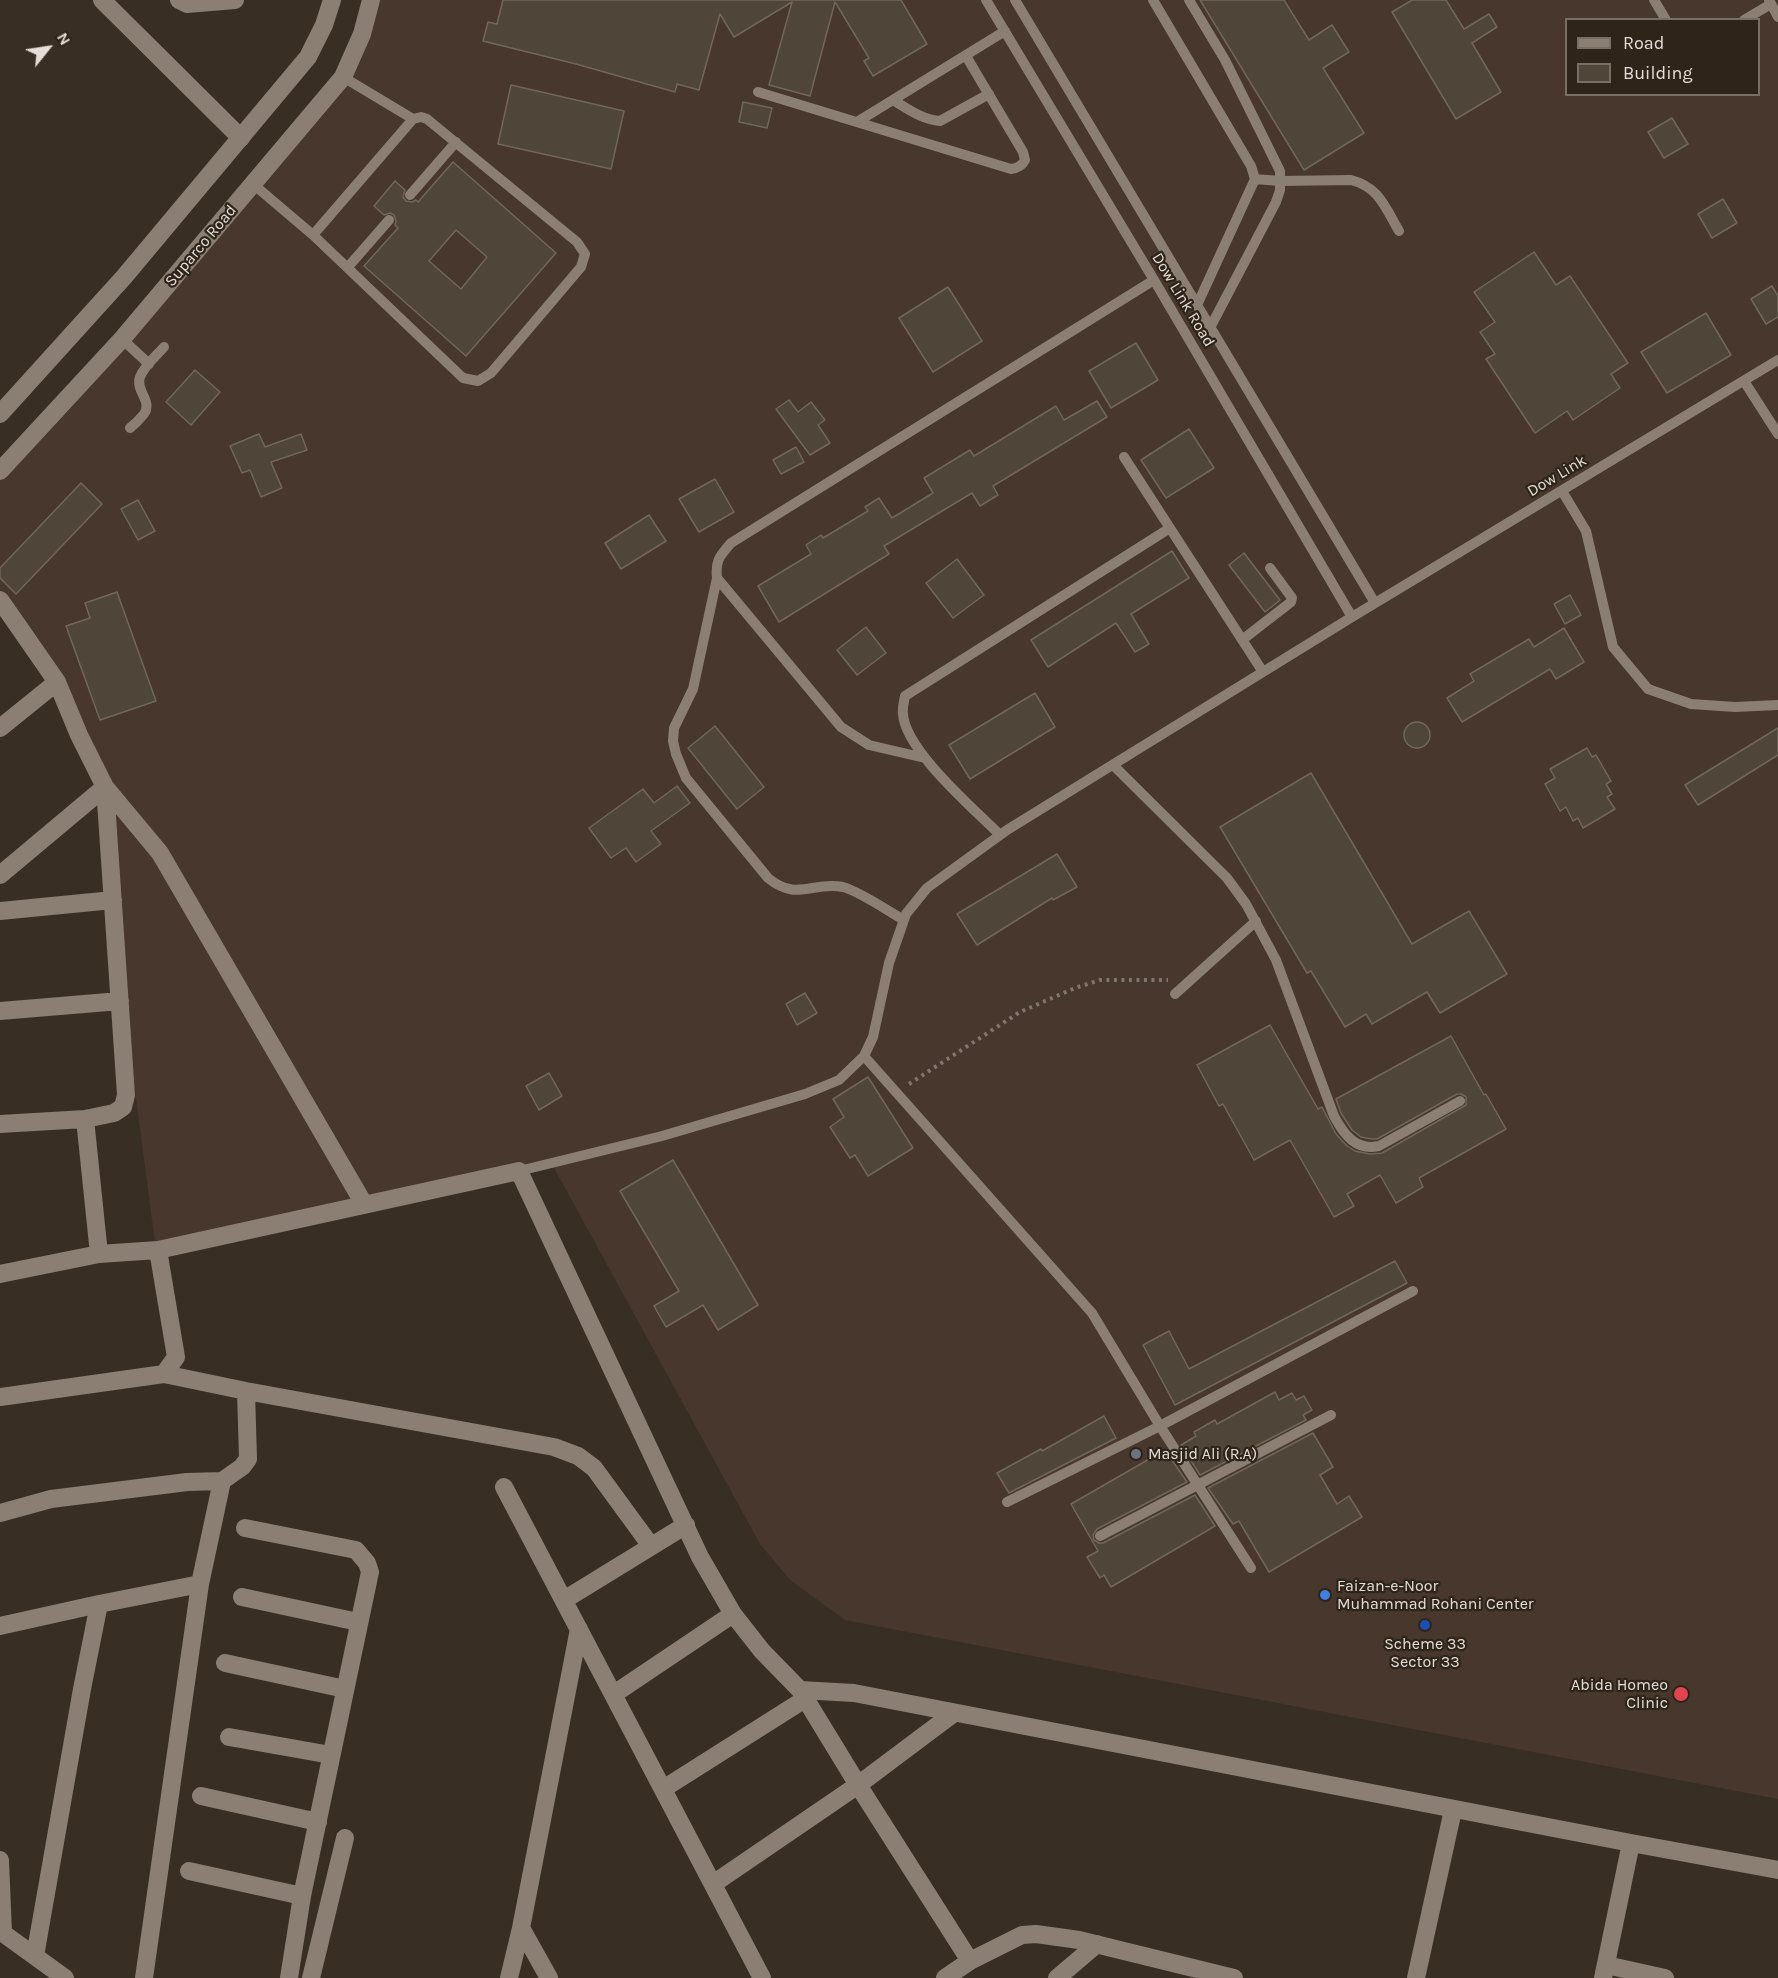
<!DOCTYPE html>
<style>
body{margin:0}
#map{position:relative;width:1778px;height:1978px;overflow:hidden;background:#392e24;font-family:Karla,sans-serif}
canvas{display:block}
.legend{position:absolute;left:1565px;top:18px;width:195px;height:78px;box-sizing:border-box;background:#2e241a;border:2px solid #776e66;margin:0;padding:8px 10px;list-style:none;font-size:18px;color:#e5ded7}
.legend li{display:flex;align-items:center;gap:12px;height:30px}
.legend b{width:30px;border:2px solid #776e66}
.north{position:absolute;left:18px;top:18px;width:60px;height:60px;-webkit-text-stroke:4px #2e241a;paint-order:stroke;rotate:60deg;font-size:16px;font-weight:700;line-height:24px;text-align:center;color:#e5ded7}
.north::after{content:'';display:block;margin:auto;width:21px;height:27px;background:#e5ded7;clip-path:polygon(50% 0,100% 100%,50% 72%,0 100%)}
</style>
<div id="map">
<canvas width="1778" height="1978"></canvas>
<ul class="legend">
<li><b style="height:8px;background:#8b7e73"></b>Road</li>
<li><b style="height:16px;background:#4f4539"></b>Building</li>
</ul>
<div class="north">N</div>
</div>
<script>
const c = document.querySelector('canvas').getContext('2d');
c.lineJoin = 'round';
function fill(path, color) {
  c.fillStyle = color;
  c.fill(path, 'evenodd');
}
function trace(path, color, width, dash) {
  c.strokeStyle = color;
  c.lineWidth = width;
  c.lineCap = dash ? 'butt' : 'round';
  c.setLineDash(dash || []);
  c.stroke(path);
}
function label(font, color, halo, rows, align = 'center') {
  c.font = font + ' Karla,sans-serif';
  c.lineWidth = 4.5;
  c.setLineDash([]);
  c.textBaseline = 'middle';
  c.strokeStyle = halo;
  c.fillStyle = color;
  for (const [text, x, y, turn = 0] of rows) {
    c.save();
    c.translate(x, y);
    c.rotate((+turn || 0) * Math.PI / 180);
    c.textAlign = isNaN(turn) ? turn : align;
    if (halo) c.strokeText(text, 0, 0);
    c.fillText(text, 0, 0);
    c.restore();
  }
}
fill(new Path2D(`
 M365,0H1778V1799L845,1620L790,1580L760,1544L553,1166L155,1243L110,900L102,792L58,682L0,594V472L345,76ZM1566,20H1758V94H1566Z`), '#47372c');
const building = new Path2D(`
 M503,0H901L927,44L873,76L864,61L869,58L835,2L810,96L769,85L792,2L734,37L720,14L699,90L677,84L675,92L576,64L483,41L488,22L497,24Z
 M1200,0H1284L1309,40L1332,25L1349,52L1323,68L1364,133L1304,170Z
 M1412,0H1446L1464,29L1489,14L1497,27L1472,43L1501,92L1456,119L1392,12Z
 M511,85L624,111L611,169L498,144Z
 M743,102L772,108L767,128L739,122Z
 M1672,118L1688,144L1664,158L1648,132Z
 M453,162L556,253L466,356L364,266L398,228L395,225L396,221L394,215L390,213L384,215L374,206L395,181L405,190L403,197L406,201L412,202L416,200L418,202ZM456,230L487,257L461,289L429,261Z
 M1723,199L1737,223L1712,238L1698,214Z
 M1534,252L1556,285L1570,276L1628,363L1611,374L1620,388L1573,420L1567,411L1535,433L1486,359L1495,354L1480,332L1495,322L1474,292Z
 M1772,286L1778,296V317L1766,324L1751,299Z
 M948,287L982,341L933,372L899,318Z
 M1706,313L1731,355L1667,393L1641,352Z
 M1136,343L1158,380L1111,408L1089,371Z
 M195,370L220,392L191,425L166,402Z
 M789,400L798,412L811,402L825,420L818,425L830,443L810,455L776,409Z
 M1097,401L1107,417L993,486L998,495L980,506L972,493L884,546L889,554L779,622L758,586L811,554L806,545L821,535L823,538L868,511L865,507L879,498L892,518L933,493L924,478L970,450L974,456L1056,406L1064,420Z
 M1189,429L1214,468L1166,498L1141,460Z
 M259,434L265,447L301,434L307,450L271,462L282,488L261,497L250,470L242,473L230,446Z
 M796,447L804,462L781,474L773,460Z
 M715,479L734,512L699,532L679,499Z
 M81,483L102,504L16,594L0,578V568Z
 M138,500L155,531L138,540L121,509Z
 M649,515L666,541L621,569L605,543Z
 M1172,551L1189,578L1131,614L1149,644L1135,652L1116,623L1048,667L1031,640Z
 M1244,553L1280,600L1265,612L1229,565Z
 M957,559L984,595L953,618L926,583Z
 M117,592L156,701L100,720L66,626L90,618L85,603Z
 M1570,595L1581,615L1565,624L1554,604Z
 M866,627L886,653L857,675L837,650Z
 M1564,628L1584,662L1556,679L1550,669L1462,722L1447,698L1474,681L1470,674L1529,639L1534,647Z
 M1035,693L1055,727L970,779L949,745Z
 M1404 735a13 13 0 1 1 26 0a13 13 0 1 1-26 0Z
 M715,726L764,787L737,809L688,748Z
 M1778,728V755L1698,805L1685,785Z
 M1587,748L1592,757L1596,755L1611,781L1606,784L1612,794L1607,797L1615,809L1583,828L1578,818L1573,821L1566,807L1560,811L1545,784L1555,778L1550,769Z
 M1311,773L1412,944L1469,911L1507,974L1440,1013L1427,992L1372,1024L1366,1014L1345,1027L1311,971L1307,973L1220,827Z
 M677,786L690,803L651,831L661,844L636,862L626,848L611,858L589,828L643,789L654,803Z
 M1057,854L1077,887L1053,900L1052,898L977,945L957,914Z
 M805,993L817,1013L797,1025L786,1004Z
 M1270,1025L1318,1109L1322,1107L1336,1134L1346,1145L1355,1151L1370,1154L1382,1153L1466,1105V1097L1461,1094H1457L1377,1139H1371L1361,1137L1352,1130L1341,1113L1336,1099L1451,1036L1484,1095L1486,1094L1506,1129L1419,1178L1423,1187L1396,1203L1380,1175L1347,1194L1354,1206L1334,1217L1290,1140L1254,1160L1223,1104L1219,1106L1197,1065Z
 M549,1073L562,1096L539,1110L526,1086Z
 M868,1077L913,1148L868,1176L855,1155L850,1158L830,1127L844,1117L833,1099Z
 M673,1160L758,1305L718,1330L703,1305L666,1327L654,1306L679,1291L620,1191Z
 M1395,1261L1407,1283L1175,1405L1143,1345L1169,1331L1189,1369Z
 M1275,1392L1279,1400L1292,1393L1296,1400L1304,1396L1312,1410L1303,1415L1306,1420L1200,1475L1181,1445L1196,1436L1194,1432L1215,1420L1217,1424Z
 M1104,1416L1116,1438L1009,1493L997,1473L1041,1449L1042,1451Z
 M1313,1433L1333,1467L1320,1475L1337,1504L1349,1496L1362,1517L1269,1572L1239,1521L1233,1524L1208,1488Z
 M1165,1450L1187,1482L1097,1529L1093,1535L1094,1540L1099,1543H1103L1195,1495L1215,1526L1111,1587L1104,1575L1100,1578L1087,1557L1098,1551L1071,1504Z`);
fill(building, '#4f4539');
trace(building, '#71665a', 1.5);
trace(new Path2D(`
 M909,1084L1020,1012L1075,988L1100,980H1168`), '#7f766d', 4, [3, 4.5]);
trace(new Path2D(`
 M986,0L1154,280L1352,617
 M1015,0L1375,603
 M1153,0L1251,166L1255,179L1198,303
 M1189,0L1225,60L1280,171V190L1276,202L1211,326
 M1654,0L1666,20
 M1769,0L1778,17
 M1744,20L1771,4
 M758,92L1011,169C1018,168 1022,166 1025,160L1023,152L966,56
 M893,100C908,109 923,120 940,121L989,94
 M857,122L1005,31
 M1255,179L1280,181L1351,180C1379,187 1385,207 1399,231
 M253,184L313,235L413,119L343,77
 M410,195L456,142
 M313,235L463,378L478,381L491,373L581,267L585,254L577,242L427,119L421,117L413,119
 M348,267L389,220
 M122,339L149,364
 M1744,381L1778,434
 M130,428C135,424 140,419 144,414C153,401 135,391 140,377C144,366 156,356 164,347
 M1124,457L1263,672
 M1562,491L1586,531L1613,647L1648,689L1691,704L1735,707L1778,705
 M717,578L693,689L674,728L673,741L676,754L686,778L768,878C797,902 812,881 843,887C859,891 888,911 904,920
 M1242,640L1291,602L1292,598L1270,568
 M925,758L869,745L841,727L717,578C715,560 720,556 731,543L1154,280
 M1113,765L1227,878L1246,904L1276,960L1334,1116C1344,1135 1356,1151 1379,1146L1460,1101
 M1000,835C974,809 905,750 903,714C902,708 904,702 905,696L1170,528
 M1175,994L1256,921
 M864,1056L1092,1313L1160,1426L1251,1568
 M519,1171L662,1136L805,1094L839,1080L864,1056L873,1037L889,963L906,914L927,888L1007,830L1352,617L1778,360
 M1007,1502L1160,1426L1413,1291
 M1100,1536L1331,1415`), '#8b7e73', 10);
trace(new Path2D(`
 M102,0L241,138
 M179,0L187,4L235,0
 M0,600L57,682L79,735L105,787L126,1095L123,1107L114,1113L85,1119
 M0,728L57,682
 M0,875L105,787L160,853L364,1204
 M0,911L113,900
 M0,1011L120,1001
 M0,1124L85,1119L99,1254
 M158,1250L176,1357L164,1374
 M0,1274L99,1254L158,1250L519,1171L700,1557L733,1614L762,1651L800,1690L854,1693L1631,1843
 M0,1397L164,1374L246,1391L554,1447L578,1456L594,1468L651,1546
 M504,1487L762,1978
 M0,1513L51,1499L187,1482L222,1481L242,1467L248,1459L246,1391
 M245,1528L356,1550L367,1563L370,1572L302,1896L289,1978
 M242,1597L358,1622
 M564,1600L686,1525
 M0,1626L99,1604L200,1584
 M225,1663L345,1689
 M800,1690L858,1785L970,1961L945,1978
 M614,1694L733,1614
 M229,1737L331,1755
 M663,1789L805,1699
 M201,1796L318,1822
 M0,1860L3,1933
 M189,1871L302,1896
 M713,1884L858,1785L954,1713
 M521,1928L549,1978
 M0,1931L65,1978
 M35,1956L82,1689L99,1604
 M970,1961L1022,1935L1036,1934L1079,1940L1234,1978
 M1606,1965L1665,1978
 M144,1978L200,1584L222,1481
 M311,1978L345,1838
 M509,1978L521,1928L579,1629
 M1057,1978L1097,1944
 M1416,1978L1453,1810
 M1603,1978L1631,1843L1778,1870`), '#8b7e73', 18);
trace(new Path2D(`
 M0,414L124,277L308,57L324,25L332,0
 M0,471L122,339L343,77L362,34L371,0`), '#8b7e73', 18);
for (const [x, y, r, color] of [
 [1136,1454,6,"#6b7280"],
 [1325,1595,6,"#3f7fe0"],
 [1425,1625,6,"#1a4fb4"],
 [1681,1694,8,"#e0444e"]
]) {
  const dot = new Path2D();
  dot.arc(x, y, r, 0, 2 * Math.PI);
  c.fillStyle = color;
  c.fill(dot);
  trace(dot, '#2e241a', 2);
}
label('16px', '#e5ded7', '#2e241a', [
 ["Suparco Road",201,246,-50],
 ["Dow Link Road",1183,300,59],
 ["Dow Link",1557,476,-31]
]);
label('16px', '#e5ded7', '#2e241a', [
 ["Masjid Ali (R.A)",1148,1454],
 ["Faizan-e-Noor",1337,1586],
 ["Muhammad Rohani Center",1337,1604],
 ["Scheme 33",1425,1644,"center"],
 ["Sector 33",1425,1662,"center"],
 ["Abida Homeo",1668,1685,"right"],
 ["Clinic",1668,1703,"right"]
], 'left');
</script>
